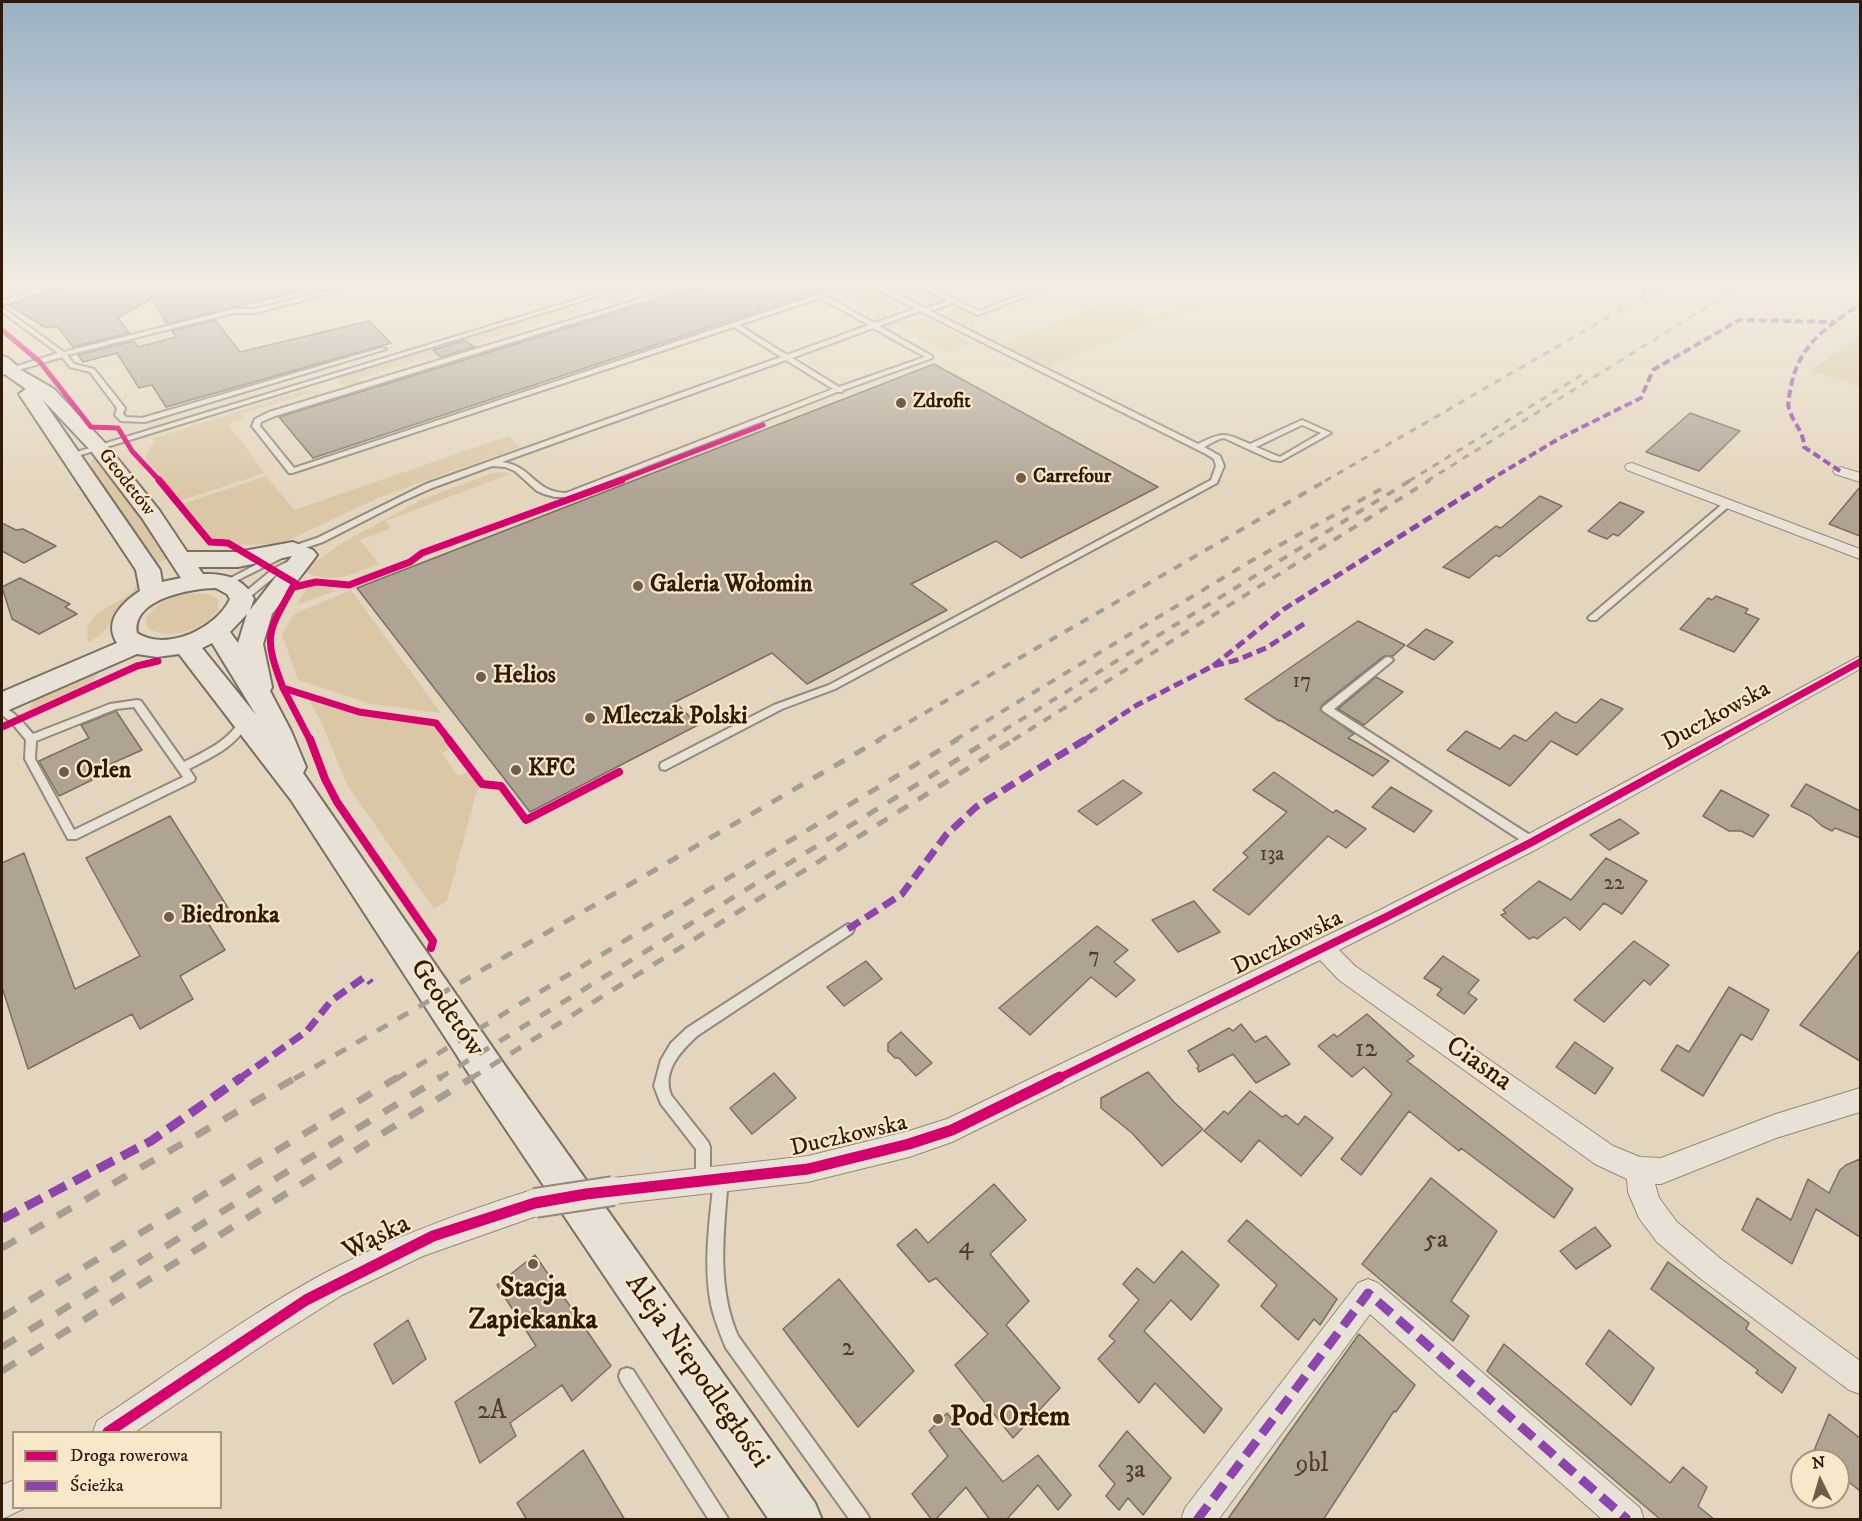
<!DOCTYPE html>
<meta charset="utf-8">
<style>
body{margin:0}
#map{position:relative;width:1862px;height:1521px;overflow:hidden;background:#e4d6be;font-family:"IM FELL DW Pica",serif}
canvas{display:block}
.frame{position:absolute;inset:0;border:3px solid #321a08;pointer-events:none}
.legend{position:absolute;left:12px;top:1431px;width:210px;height:78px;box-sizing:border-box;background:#f8e8ca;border:2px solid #a9967c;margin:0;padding:8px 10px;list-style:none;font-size:18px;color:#321a08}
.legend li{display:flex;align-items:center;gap:12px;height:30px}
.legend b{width:30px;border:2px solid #a9967c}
.north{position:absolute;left:1790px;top:1449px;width:60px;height:60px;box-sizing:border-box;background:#f8e8ca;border:2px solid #a9967c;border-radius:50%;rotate:355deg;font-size:16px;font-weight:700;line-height:24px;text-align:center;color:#321a08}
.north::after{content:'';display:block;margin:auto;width:21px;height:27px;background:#705c48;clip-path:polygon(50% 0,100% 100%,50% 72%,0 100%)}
</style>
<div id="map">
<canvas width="1862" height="1521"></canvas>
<div class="frame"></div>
<ul class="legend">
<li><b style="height:8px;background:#d6006c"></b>Droga rowerowa</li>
<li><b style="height:8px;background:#8e44ad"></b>Ścieżka</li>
</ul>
<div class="north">N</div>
</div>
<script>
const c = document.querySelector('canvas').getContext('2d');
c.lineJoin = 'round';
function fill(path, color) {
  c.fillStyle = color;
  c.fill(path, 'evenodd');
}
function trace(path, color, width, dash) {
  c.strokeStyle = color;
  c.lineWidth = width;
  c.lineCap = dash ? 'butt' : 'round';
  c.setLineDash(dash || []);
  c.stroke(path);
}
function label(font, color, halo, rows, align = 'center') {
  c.font = font + ' "IM FELL DW Pica",serif';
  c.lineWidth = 4.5;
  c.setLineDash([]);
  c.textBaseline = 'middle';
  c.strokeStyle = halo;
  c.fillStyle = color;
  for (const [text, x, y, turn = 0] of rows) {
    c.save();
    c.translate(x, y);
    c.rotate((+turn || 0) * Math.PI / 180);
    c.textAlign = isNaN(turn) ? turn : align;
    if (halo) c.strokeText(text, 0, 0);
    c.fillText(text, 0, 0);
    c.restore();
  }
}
fill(new Path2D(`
 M649,283H671L674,287L670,289L664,286L617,300L620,303C615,307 607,306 603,301L608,295Z
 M879,283H909L937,297L938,300L918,303Z
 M858,288L870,289L898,304L899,310C893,316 880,321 871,319L878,315L839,294Z
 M1114,299L1154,317L1191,302L1198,305L1048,367L1001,344Z
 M955,307L976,316L973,331L945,317L944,312Z
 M562,309H578L582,313L576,318L570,314L476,343L480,347L439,359L434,356L359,378L362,383C354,385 346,388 339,383L341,377L350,373L431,349L439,356L472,346L464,339Z
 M908,319L931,320L973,344L949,353L899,326L890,329L888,327L889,325Z
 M1860,334V386L1811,371Z
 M302,391H314L320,393L316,397L311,393L241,414L244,419L228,424L265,473L179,501L145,457L154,441L152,439Z
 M508,436L520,447L382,496L272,548L269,544L238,545L216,541L182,504L266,476L294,510Z
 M96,457L100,458L168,559L155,564L92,470L91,461Z
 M502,472L511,474L385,521L390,527L387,530L360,540L379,564C346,576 336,585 302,571L342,543L421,500L492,473Z
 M139,577L140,590L118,611L103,633L88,643L87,627L96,614L133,592Z
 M313,586L333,588L335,591L297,605L306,589Z
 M351,590L441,713L371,704L298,680L282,635L294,614Z
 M194,593L209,594L218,599V610C205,629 167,643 147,627L146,619C155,602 176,595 194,593Z
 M93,670L97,674L92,682L27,711L37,697Z
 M309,700L355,715L433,725L450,749L442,753L458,776L468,772L478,787L447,901L434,909L347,785L321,721Z`), '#dbc7a6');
const building = new Path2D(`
 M78,283H303L304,290L167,324L152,298L118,318L129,333L73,347L58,327H45L8,305Z
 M714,283H831V287L313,458L279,417Z
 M215,320L240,352L369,321L391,343L166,407L152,385L139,388L117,353L83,362L78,355L134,341L138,347L176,337L172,331Z
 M465,340L474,347L441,357L433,350Z
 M934,364L1158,487L1021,558L996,541L911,584L947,610L807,684L772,653L675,702L698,725L530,812L357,588Z
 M1690,413L1740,431L1699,471L1646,452Z
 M1860,487V536L1829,524Z
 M1540,496L1562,506L1499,557L1496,555L1469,578L1443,567L1496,526L1501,528Z
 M1620,502L1644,512L1618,536L1613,534L1607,539L1588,531Z
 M2,523L16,530L23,529L56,546L24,563L2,551Z
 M20,578L70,604L65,607L77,614L39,634L12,619L2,587Z
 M1716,596L1748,609L1745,613L1759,619L1734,652L1680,629L1708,598L1712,600Z
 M1358,621L1405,645L1393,656H1384L1322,705L1320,710L1354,734L1348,738L1389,761L1373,776L1280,720L1279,721L1245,699Z
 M1426,629L1453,642L1434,660L1407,646Z
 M1376,677L1403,692L1364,725L1338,709Z
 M1601,699L1623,709L1577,755L1551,741L1510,786L1447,750L1466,731L1500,749L1514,735L1526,741L1556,712L1562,717L1576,723Z
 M116,711L142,750L88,774L92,780L59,796L39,761L89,738L81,725Z
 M1274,772L1333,813L1336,810L1366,829L1346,848L1328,836L1249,915L1213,890L1248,857L1243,853L1287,812L1253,790Z
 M1123,780L1142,793L1097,825L1078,811Z
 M1806,784L1860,811V838L1835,828L1832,831L1822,826L1811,816L1791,806Z
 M1391,787L1432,811L1414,832L1372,807Z
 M1721,790L1769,815L1753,837L1741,831H1729L1703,816Z
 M170,816L230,911L208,923L225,950L180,976L193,999L140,1029L132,1014L28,1069L2,987V863L24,853L75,989L140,956L86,858Z
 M1620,819L1639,833L1609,850L1590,835Z
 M1606,858L1647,881L1622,914L1604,903L1580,930L1565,917L1537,939L1534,937L1529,939L1501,915L1506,913L1503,910L1539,881L1571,900Z
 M1194,901L1220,932L1178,952L1152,920Z
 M1097,926L1128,950L1114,962L1135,980L1116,997L1091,977L1030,1035L999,1008Z
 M1634,941L1669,965L1650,985L1644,980L1604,1022L1574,1000Z
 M1860,950V1061L1800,1025Z
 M1443,956L1479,980L1468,993L1477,999L1464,1014L1437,995L1442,989L1424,978Z
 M866,961L882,979L844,1006L827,987Z
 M1729,987L1769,1010L1752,1040L1741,1034L1703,1096L1661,1070L1677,1045L1689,1052Z
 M1367,1014L1414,1056L1407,1061L1573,1189L1554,1218L1461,1148L1459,1151L1409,1111L1361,1175L1341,1159L1392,1094L1364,1067L1352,1077L1318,1046L1334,1034L1337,1037Z
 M1241,1024L1255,1042L1266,1036L1290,1064L1256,1083L1233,1054L1199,1072L1197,1068L1199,1066L1188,1051L1229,1028L1233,1031Z
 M901,1032L932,1063L916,1076L899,1058H895L888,1051V1043Z
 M1575,1042L1613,1068L1595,1094L1556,1067Z
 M1148,1072L1174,1102L1203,1129L1162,1166L1132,1133L1101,1108V1098Z
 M774,1073L796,1098L752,1134L730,1108Z
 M1250,1091L1282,1117L1286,1115L1298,1125L1305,1116L1333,1138L1301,1176L1259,1140L1241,1162L1204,1131L1224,1111L1228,1114Z
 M1860,1159V1237L1816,1209L1792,1264L1742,1230L1757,1198L1791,1220L1808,1179L1829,1193L1840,1170L1846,1165Z
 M1431,1178L1497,1231L1451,1301L1469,1316L1453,1341L1362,1264Z
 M994,1184L1026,1220L990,1254L1029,1301L1006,1325L1060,1388L1013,1438L955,1365L988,1334L936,1278L929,1282L897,1245L916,1229L928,1243Z
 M1247,1220L1337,1299L1320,1325L1314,1319L1298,1340L1261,1306L1277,1285L1228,1241Z
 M1595,1227L1611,1246L1576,1269L1560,1251Z
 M1182,1251L1219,1285L1191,1320L1171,1300L1144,1331L1222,1409L1204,1433L1155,1383L1139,1403L1098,1359L1115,1341L1109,1336L1139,1300L1123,1284L1137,1268L1154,1283Z
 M535,1255L611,1366L572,1401L562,1385L510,1423L516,1436L480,1463L455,1402L536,1346L497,1285Z
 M1668,1262L1749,1323L1746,1329L1796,1368L1782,1393L1756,1373L1758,1370L1651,1289Z
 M839,1279L914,1371L858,1427L783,1329Z
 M408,1320L426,1359L393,1384L374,1344Z
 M1609,1330L1654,1368L1631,1405L1586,1364Z
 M1359,1334L1415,1385L1396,1412L1394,1411L1323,1520H1227Z
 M1504,1344L1670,1483L1683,1467L1707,1487L1698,1506L1715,1520H1661L1487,1371Z
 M947,1413L1003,1482L1038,1455L1071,1495L1058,1510L1038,1485L1006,1520H990L966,1487L935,1520H932L912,1494L948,1456L929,1431Z
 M1829,1414L1860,1438V1491L1838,1473V1461H1822L1813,1453Z
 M1127,1431L1171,1478L1143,1515L1128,1498L1119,1510L1106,1496L1115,1484L1099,1466Z
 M583,1450L625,1520H527L517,1503Z`);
fill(building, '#afa494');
trace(building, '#7a7062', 1.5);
const lane = new Path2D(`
 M61,283H70L2,305V301Z
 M339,283H346L348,285L339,291L255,313H234L67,355L74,364L94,369L125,408L123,414L126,417L142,418L381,348L386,349L145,422L121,421L115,415L117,408L90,372L70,367L62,357L2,375V371L58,353L2,312V307L64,352L234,309H255L335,289L341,285Z
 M631,283H640L74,457L67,455Z
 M693,283H702L275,416L261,422L260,426L294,468L854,283H863L826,296L874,323L915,309L866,283H874L925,308L948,301L914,283H922L978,311L1052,283H1060L978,315L953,303L930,311L1198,444C1224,431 1224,433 1250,444L1302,420L1331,433L1281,461L1272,460L1224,438L1219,439L1204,447L1220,456L1224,466L1217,483L835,689L782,709L665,770L661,769L660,766L661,763L774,705L829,685L1211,480L1216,466L1214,459L1206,454L920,311L879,326L932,356V358L843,390L842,392H837L804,405L567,497H555L544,494L537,491L515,471L505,467L492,466L432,488L403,501L323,542L296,551L228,585L225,586L221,583L290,547L317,538L426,484L781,357L734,327L292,473H289L252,426L255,419L269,412ZM820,298L869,325L787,355L739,325ZM873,328L925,357L839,387L792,358ZM786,360L833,389L566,493C533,492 533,466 502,462ZM1302,425L1321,433L1280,457L1256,447Z
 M1726,501H1729L1733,503L1596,620H1590L1588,618L1590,616Z
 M295,558L298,559V563L279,573L245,601H239L238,599L239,597L273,569Z
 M1388,657L1391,658L1393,660L1391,662L1334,709L1536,839L1538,842L1536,845H1528L1323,711L1322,709L1323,707L1385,658Z
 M137,700L141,701L184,762C208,750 228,741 242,718L246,716L251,720C235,747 216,755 189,769L195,778L194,781L76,839H68L25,759L26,740L11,722L2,715V707C15,711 24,724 33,734L110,704ZM134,707L183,777L74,830L35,759L36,741L116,709Z
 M848,924L852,925L854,929L852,933L697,1036C680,1052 662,1071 671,1095L708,1142L710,1147V1180L708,1185L703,1187L698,1185L696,1180V1149L661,1104L654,1086L661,1060L671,1043L687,1028Z
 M721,1171L726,1173L728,1178C724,1231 716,1286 738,1336L867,1514L870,1520H850L726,1348C720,1333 714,1319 711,1304C703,1263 710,1219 714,1178L716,1173Z
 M627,1368L633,1370L729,1520H709L621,1382L619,1376L621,1370Z`);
const street = new Path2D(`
 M2,283H18L2,289Z
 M1632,463L1860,549V559L1627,470L1625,467L1627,464Z
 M1840,467L1860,473V482L1835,474L1833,471Z
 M1860,656V669L1539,848L1339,950L1355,966L1613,1146L1640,1157L1661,1158L1776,1114L1860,1088V1112L1776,1138L1661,1184H1655L1659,1198L1677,1222L1721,1259L1860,1361V1394L1849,1390L1701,1279L1657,1242L1639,1218L1628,1192L1627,1179L1595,1164L1339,980L1320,960L952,1142L909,1157L808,1182L613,1204L603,1201L599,1191L603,1181L613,1178L808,1156L909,1131L947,1119L1380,910L1525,836Z
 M535,1189L545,1193L549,1203L545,1213L423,1256L342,1295L266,1343L135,1432H93L97,1421C172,1372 244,1317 323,1274C390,1238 462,1212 535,1189Z
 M1368,1279L1378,1283L1640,1508L1644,1520H1603L1370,1314L1218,1520H1181L1185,1508L1358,1283Z
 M14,1480V1508H25L2,1519V1485Z`);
const secondary = new Path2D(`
 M2,356L8,358L23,371L54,389L105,443L159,510L187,552H238L293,542L313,550L317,555L272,614L263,644L272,687L270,691L291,731L306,767L303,773L508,1070L815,1503L822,1520H769L482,1094L291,800L179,654L157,657L137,654L2,713V692L117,643C103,621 122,603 140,591L136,570L19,394L26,389L2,372ZM42,399L91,451L142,518L181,578L162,582L160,570ZM292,556L250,610L254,599C245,578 224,573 203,574L198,567H238ZM216,588L227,594L230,599C216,629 166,652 137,633C131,599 192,588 216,588ZM247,614L238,643L230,632ZM212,643L256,715L202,648Z`);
trace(lane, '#94897a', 4);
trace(street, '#94897a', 2);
trace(secondary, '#7a7062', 4);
fill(lane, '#e8e1d5');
fill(street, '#e8e1d5');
fill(secondary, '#e8e1d5');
trace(new Path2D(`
 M1325,481L1667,283
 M1409,481L1585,373
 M1427,481L1745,283`), '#a59e93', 3, [7, 7]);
trace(new Path2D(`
 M878,740L1327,480
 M955,740L1251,561L1381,489
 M988,740L1411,480
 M1013,740L1430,480`), '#a59e93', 4, [9, 9]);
trace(new Path2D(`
 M294,1079L881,739
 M396,1079L958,739
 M438,1079L991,739
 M470,1079L1015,739`), '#a59e93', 5, [12, 12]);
trace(new Path2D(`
 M2,1248L297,1077
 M2,1317L398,1077
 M2,1347L441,1077
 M2,1371L473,1077`), '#a59e93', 7, [16, 16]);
const streetBridge = new Path2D(`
 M535,1203L613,1191`);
trace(streetBridge, '#94897a', 32, []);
trace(streetBridge, '#e8e1d5', 28);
trace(new Path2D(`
 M1840,471L1804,447C1804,431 1793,423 1789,409C1787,402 1790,393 1791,386C1800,343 1826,328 1860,304
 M1488,481L1560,438L1641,398L1653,370L1739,320L1835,322`), '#8e44ad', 4, [8, 4]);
trace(new Path2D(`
 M1213,666L1284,609L1490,480
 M1084,740L1137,705L1213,666L1237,660L1266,648L1307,622`), '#8e44ad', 5, [10, 5]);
trace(new Path2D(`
 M848,929L902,894L946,835L976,807L1086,739
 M239,1079L307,1031L331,1001L363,978L368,979L371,983`), '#8e44ad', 7, [14, 7]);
trace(new Path2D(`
 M2,1219L151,1141L242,1077
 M1197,1520L1368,1293L1628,1520`), '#8e44ad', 9, [18, 9]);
trace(new Path2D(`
 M2,330L40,362L91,427L118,428L132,451L160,481
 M618,481L763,425`), '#d6006c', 5);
trace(new Path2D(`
 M159,480L210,542L228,543L295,583C268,633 262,633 283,688L359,712L436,723L449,740
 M294,587L316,582L349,585L410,562L422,553L622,480
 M283,688L310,740
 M2,727L137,666L158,661
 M1718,740L1860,662`), '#d6006c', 7);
trace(new Path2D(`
 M310,739L325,779L337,802L433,941L431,948
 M448,739L482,784L501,786L526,820L619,772
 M1057,1079L1388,916L1532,842L1720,739`), '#d6006c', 8);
trace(new Path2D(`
 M108,1432L306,1300L433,1236L535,1203L586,1194L808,1169L909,1144L952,1130L1060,1077`), '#d6006c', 11);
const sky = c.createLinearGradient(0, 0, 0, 496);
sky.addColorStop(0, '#98b0c3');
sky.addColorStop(0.57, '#f3ede2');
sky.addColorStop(1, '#f3ede200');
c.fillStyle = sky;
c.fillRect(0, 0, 1862, 496);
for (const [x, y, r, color] of [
 [901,403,6,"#705c48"],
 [1021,478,6,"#705c48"],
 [638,586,6,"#705c48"],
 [481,677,6,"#705c48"],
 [590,718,6,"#705c48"],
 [516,770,6,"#705c48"],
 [64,772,6,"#705c48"],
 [169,917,6,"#705c48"],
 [533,1264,6,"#705c48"],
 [938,1419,6,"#705c48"]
]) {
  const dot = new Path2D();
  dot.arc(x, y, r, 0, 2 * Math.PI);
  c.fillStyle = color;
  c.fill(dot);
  trace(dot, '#f8e8ca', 2);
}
label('bold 20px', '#321a08', '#f8e8ca', [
 ["Zdrofit",913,403],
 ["Carrefour",1033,478]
], 'left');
label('20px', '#321a08', '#f8e8ca', [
 ["Geodetów",126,483,52]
]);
label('21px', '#513c2b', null, [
 ["17",1302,683],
 ["13a",1272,856],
 ["22",1614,885],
 ["7",1094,958]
]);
label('bold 24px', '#321a08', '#f8e8ca', [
 ["Galeria Wołomin",650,586],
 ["Helios",493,677],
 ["Mleczak Polski",602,718],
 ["KFC",528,770],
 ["Orlen",76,772],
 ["Biedronka",181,917]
], 'left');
label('24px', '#321a08', '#f8e8ca', [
 ["Duczkowska",1717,717,-29],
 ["Duczkowska",1288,944,-26],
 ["Duczkowska",849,1137,-13]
]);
label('26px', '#513c2b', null, [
 ["12",1366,1051],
 ["5a",1436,1242],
 ["4",966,1248],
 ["2",848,1350],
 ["2A",492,1413],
 ["9bl",1312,1466],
 ["3a",1135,1472]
]);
label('28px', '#321a08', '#f8e8ca', [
 ["Geodetów",446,1009,56],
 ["Ciasna",1478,1065,35],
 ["Wąska",377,1239,-26],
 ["Aleja Niepodległości",696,1372,55]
]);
label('bold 28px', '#321a08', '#f8e8ca', [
 ["Stacja",533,1290],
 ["Zapiekanka",533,1322],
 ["Pod Orłem",950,1419,"left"]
]);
</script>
